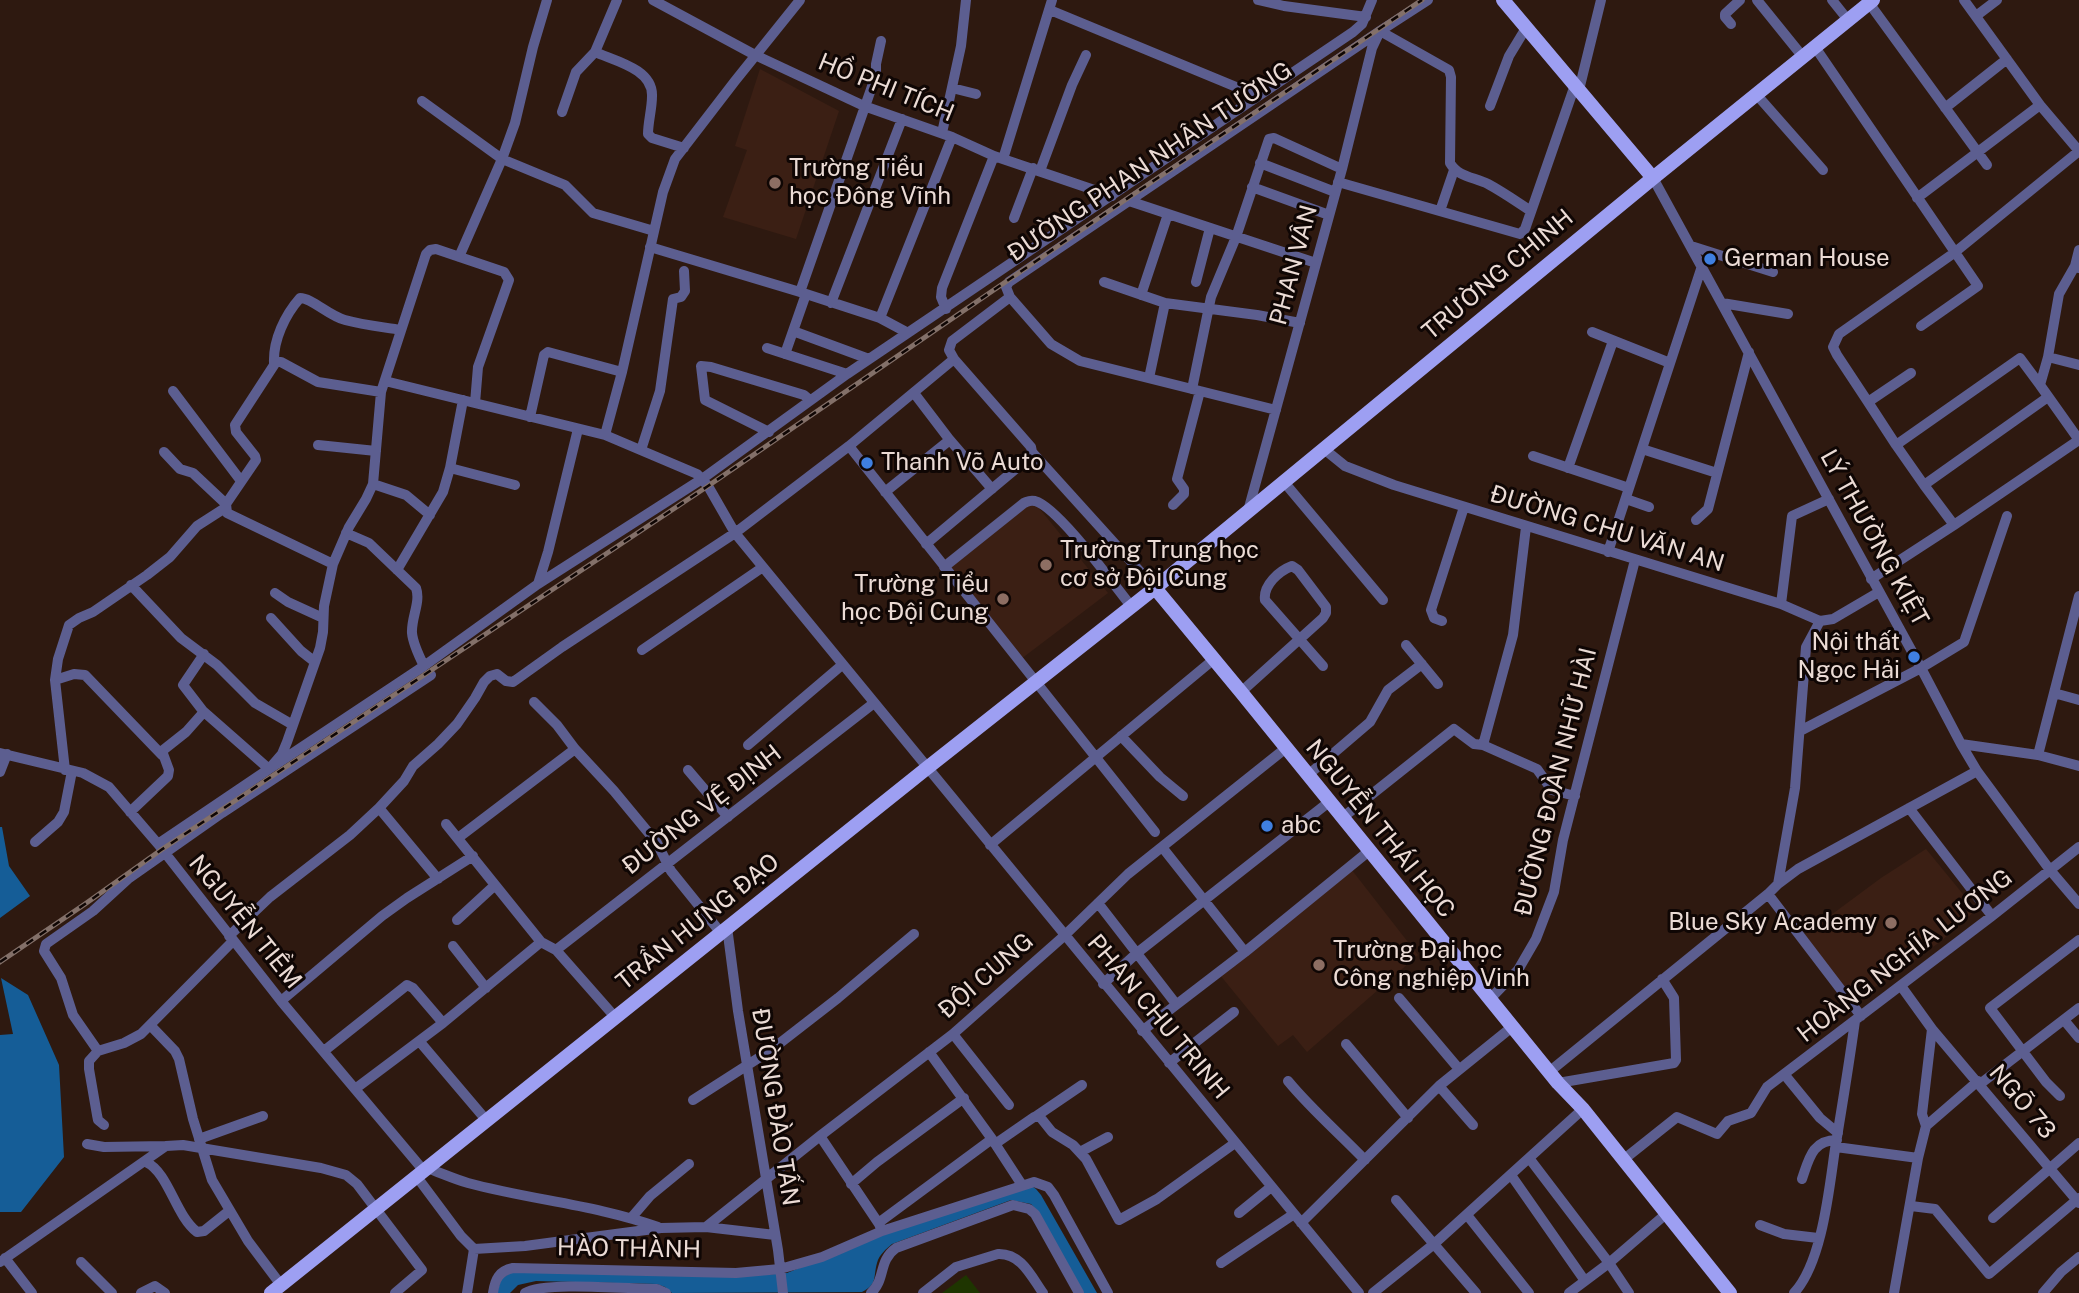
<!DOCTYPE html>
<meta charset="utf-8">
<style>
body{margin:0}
canvas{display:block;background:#2e1910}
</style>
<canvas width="2079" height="1293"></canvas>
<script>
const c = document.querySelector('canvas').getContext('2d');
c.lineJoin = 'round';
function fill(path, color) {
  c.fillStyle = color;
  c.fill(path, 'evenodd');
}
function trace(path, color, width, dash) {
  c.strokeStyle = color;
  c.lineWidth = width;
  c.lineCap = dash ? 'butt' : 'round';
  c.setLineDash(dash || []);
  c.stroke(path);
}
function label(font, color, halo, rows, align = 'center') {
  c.font = font + ' "Public Sans",sans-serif';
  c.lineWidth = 6;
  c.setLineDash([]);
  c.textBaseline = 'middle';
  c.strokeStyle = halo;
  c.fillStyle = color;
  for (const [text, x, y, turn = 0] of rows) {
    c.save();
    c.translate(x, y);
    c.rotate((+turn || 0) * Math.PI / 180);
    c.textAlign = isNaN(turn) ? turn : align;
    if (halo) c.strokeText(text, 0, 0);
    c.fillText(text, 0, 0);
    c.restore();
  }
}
fill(new Path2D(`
 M760,69L839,111L796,239L723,217L747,150L735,146Z
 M1029,504L1039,508L1108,593L1021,659L949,568Z
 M1926,849L1976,910L1940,942L1855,1001L1804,935L1881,878Z
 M1351,869L1418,955L1307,1052L1293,1035L1278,1046L1220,975Z`), '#3b1f14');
fill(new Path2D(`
 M966,1275L980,1293H942Z`), '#1e3500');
fill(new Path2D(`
 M0,827H2L9,866L30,896L0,918Z
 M1,978L28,995L59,1065L64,1157L21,1212H0V1035L13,1034Z
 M1030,1185L1036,1189L1041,1195L1097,1293H1083L1038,1212L1031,1204L1011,1200L892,1244C886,1249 879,1255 877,1263C873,1277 878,1284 862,1292L672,1293L665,1287L657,1284L536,1281L518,1285L510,1293H497L501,1279L515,1270L763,1275L787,1273L883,1234Z`), '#155d97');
trace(new Path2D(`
 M653,0L755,55L864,106L952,137L994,156L1112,196
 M1258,0L1284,6L1366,17
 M1757,0L1803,57
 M1832,0L1848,20
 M1964,0L2040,105L2079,151
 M1869,3L1987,165
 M1050,10L1258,96
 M1976,16L1997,0
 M1731,24L1725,17V14L1740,0
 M1815,47L1978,286L1921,326
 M595,52C615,61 653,69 652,96C652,109 648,122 648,134L652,138L684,148
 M952,88L976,94
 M1579,90L1601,0
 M1756,94L1823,170
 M422,101L502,159L565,185L593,213L654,231
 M1490,106L1509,56L1526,28
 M1945,108L2007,59
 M562,112L576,72L595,52L617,0
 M942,133L961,46L966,0
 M1003,159L1052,0
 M1260,163L1335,192
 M1040,171L1072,85L1086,55
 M1653,178L1921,668L1961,744L1977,771L2050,870L2079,904
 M1338,182L1520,234L1525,229L1575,85
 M1252,187L1329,215
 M1917,198L2040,105
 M1129,201L1316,263
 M1440,211L1454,170
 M1014,218L1033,168
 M1691,246L1773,272
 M650,247L800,292L880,318L952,137
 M2079,250L2075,266L2079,268
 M459,257L502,159L515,123L533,47L547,0
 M2075,266L2059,294L2048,357L2079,365
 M1104,282L1165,303L1257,315L1300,323
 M1196,282L1210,228
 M800,292L876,75V64L881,41
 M1141,295L1168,214
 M1010,297L1051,344L1080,361L1276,410
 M831,303L902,119
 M1722,303L1788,314
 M946,309L941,297L942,288L994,156
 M880,318L908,333
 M793,331L869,359
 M1592,332L1670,363
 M767,348L847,374
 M785,354L806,294
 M2048,357L2040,385L2079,440L1954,525L1924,485L2048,397
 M274,363C273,340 285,315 300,298C312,298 329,316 345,320C363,325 383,327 401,330
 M1149,378L1165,303
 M385,381L605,435L697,474L708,486L735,533L1359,1293
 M1192,389L1211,297L1236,237L1269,139L1274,138L1342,169
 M173,391L241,481
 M1868,402L1837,355L1833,347L1839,334L1954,253L2079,151
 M530,417L544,355L548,352L622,372
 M769,432L705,400L701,366L711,367L804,395L810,400
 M605,435L622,372L663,192L675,159L735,81L800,0
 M949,439L992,489
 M318,445L376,451
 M1896,445L1868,402L1911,373
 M849,446L1155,832
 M1324,449L1345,466L1394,485L1781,604L1820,621L1833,619L1879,592
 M1642,449L1717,473
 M641,450L660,391L673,299L681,297L685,291L684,271
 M164,452L180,469L193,473L226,504
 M1032,452L1155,588
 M1533,456L1629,488
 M450,468L515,485
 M1568,468L1613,341
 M1284,482L1383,600
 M373,484L406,495L430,515
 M1924,485L1896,445L2020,358L2040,385
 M885,492L946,443L949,439L914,393
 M1626,499L1649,507
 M1173,505L1184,494V489L1177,479L1200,391
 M1248,511L1342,169L1372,48L1380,31L1449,70L1451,77L1450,163C1458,177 1474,177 1488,184C1503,192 1517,202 1531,211
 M1696,520L1708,509L1749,352
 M346,533L369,543L416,588C421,602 411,618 412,633C413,644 419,656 424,666
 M926,544L1030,457L1032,452L1031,447L954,359
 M1608,552L1702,266
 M333,564L227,513L226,504L256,460L255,456L236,432L235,425L276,362H281L318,382L381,392
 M944,567L1024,503C1029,501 1029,500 1035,501C1058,507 1114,585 1131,606
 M397,570L443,492L450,468L463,400
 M1871,579L1954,525
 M538,584L548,552L578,429
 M131,585L181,638L217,665L255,703L293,725
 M275,593L288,602L323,618
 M1781,604L1792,516L1829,499
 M271,618L301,651L315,662
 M1442,621L1434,618L1431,610L1464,507
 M1406,645L1438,684
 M642,650L763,567
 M55,680L74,674L85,675L162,755
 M1241,692L1323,618L1326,613V607L1298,570L1292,566C1279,571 1263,585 1265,600L1323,666
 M2054,693L2079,700
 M534,702L557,725L575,749L614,791L657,843L671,871L721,933
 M203,711L269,769L424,666L538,584L702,479L847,374L1353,32L1362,24L1372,0
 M1800,731L1921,668L1964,642L2007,516
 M1121,736L1160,777L1183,796
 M1961,744L2038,755L2079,766
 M748,745L842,665
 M1483,745L1513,635L1526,527
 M0,753L83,773L109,787L158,844L281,1001L424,1171
 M2038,755L2079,596
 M65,770L55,680L58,659L69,625L79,618L93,612L147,575L170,557L197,526L225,508
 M688,770L728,817
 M0,772L7,754
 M1308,775L1370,722L1388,690L1422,664
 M379,808L438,879
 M1909,808L1992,916
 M130,812L168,776L169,770L162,751L186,732L202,714L203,711L183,685L204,654
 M1342,818L1454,729L1474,744L1483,745L1537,769L1552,790L1575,796
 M446,824L541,942L556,950L615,1017
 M458,838L575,749
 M35,842L58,822L64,812L72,771
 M158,844L269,769L282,754L287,742L320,648L323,632L324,606L333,564L349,527L366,499L373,484L381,392L426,254L430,250L436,249L504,272L509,280L478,367L475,403
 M990,845L1213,660
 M1162,847L1245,952
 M1778,884L1795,788L1806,647L1820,621
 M1768,894L1861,1016
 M1098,903L1176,1004
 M457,920L494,886
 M727,927L738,1011L778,1250L783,1293
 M229,936L270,897L350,835L379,808L404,781L413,766L438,744L457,724L475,698L484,682L490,676L497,674L506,681L513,682L562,647L735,533L849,446L954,359L949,350L952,341L1010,297L1006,287L1009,282L1380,31L1428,0
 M453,946L486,988
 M556,950L874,703
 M1103,984L1137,953L1329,802
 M1901,986L1932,1029L2079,1203
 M1399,998L1459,1069
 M1490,999L1518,970L1536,939L1554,892L1563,840L1635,560
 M281,1001L382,916L407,898L473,856
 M2064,1020L2079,1038
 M150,1025L175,1051L179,1059L193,1119L212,1180L248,1241L281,1285
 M1142,1031L1245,952L1369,851
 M953,1034L1009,1105
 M420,1042L487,1121
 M1346,1044L1408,1118
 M98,1051L73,1015L61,978L44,951L46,944L93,911L128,879L222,813L431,675
 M324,1051L407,985L413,988L443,1023
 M929,1052L992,1139L1022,1185
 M1169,1063L1234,1012
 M1549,1072L1768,894L1778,884L1798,869L1977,771
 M1784,1074L1820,1118L1838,1133
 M1288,1081C1311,1109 1339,1133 1365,1160
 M1558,1083L1674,1063L1676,1060L1674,998L1662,979
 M1980,1084L2079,1008
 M1439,1086L1473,1125
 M355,1089L443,1023L541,942
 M2060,1096L2046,1082L1990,1008L2079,940
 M693,1100L771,1050L838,998L914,934
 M1035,1117L1082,1085
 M104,1125L98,1120L97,1115L89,1069V1061L98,1051L124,1043L141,1034L233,941
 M1926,1126L1978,1081
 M820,1136L879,1224
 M199,1139L263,1116
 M87,1144L104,1147L166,1146
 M995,1144L1034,1117H1040L1052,1132L1073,1145L1086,1159L1119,1220L1157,1199L1235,1143
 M1836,1147L1918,1158
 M1080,1152L1108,1137
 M1529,1158L1609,1263L1629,1293
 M1623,1160L1677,1117L1717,1134L1728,1121L1751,1113L1767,1087L1992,916L2079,847
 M146,1162C169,1173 175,1215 197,1232L204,1231L229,1211
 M427,1168C441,1173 454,1179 468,1183C531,1200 597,1205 658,1227
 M1511,1175L1585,1281
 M417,1177L461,1236L474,1249
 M1802,1179C1809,1159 1812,1140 1837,1140
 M851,1184L877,1162L964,1098
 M1396,1200L1476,1293
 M1911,1206L1935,1209L1989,1274L2079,1198
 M1239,1213L1271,1187
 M1467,1215L1529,1293
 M632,1217L650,1196L689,1164
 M1993,1218L2079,1143
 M1301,1223L1439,1086L1512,1027
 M1760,1225L1784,1234L1818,1238
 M706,1227L820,1136L953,1034L1064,936L1128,874L1286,748
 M882,1231L879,1224L881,1221L992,1139
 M474,1249L525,1246L661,1228L706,1227L775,1235
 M5,1258L32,1293
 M0,1262L166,1146L183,1145L321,1168L346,1175L357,1184L422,1270L395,1293
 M81,1262L112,1293
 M1221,1263L1294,1214
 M141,1293L155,1286L165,1293
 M467,1293L474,1249
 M493,1293C495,1279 499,1271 513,1268L736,1273L780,1269L822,1257L882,1231L1034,1182L1048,1187L1054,1195L1108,1293
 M525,1293C545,1281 629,1289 657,1289L666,1293
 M871,1293C886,1279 878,1261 896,1248L1013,1205L1029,1209L1035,1214L1079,1293
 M923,1293L956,1267L998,1254C1021,1253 1031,1276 1043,1293
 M1373,1293L1434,1244L1583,1109
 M1569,1293L1609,1263L1666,1214
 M1794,1293C1822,1263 1829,1190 1835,1149C1842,1107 1849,1064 1855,1021
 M1894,1293L1918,1158L1926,1126L1922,1114L1932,1029
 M2043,1293L2061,1272L2079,1257`), '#5c5e90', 10);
trace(new Path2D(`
 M1503,0L1653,178
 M1155,588L1241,692L1558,1083L1583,1109L1730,1293
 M271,1293L927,768L1155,588L1653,178L1873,0`), '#9d9ff2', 14);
const rail = new Path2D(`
 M0,962L85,904L161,850L708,486L1125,200L1422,0`);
trace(rail, '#837069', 5);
trace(rail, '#0f0604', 2.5, [8]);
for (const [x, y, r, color] of [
 [775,183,7,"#8d6e63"],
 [1710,259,7,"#3f7fe0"],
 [867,463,7,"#3f7fe0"],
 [1046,565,7,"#8d6e63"],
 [1003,599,7,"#8d6e63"],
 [1914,657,7,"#3f7fe0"],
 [1267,826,7,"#3f7fe0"],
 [1891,923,7,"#8d6e63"],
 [1319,965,7,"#8d6e63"]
]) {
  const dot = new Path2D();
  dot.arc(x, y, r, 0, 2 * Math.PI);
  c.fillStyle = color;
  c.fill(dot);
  trace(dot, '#0f0604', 2.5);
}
label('24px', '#ebdbd5', '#0f0604', [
 ["HỒ PHI TÍCH",886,88,22],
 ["ĐƯỜNG PHAN NHÂN TƯỜNG",1150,162,-34],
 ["PHAN VÂN",1294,265,-75],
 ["TRƯỜNG CHINH",1498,275,-40],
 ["ĐƯỜNG CHU VĂN AN",1607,529,17],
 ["LÝ THƯỜNG KIỆT",1874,538,61],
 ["ĐƯỜNG ĐOÀN NHỮ HÀI",1556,782,-76],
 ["ĐƯỜNG VỆ ĐỊNH",702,810,-38],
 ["NGUYỄN THÁI HỌC",1380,829,51],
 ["NGUYỄN TIỀM",245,922,51],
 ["TRẦN HƯNG ĐẠO",698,922,-39],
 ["HOÀNG NGHĨA LƯƠNG",1905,956,-38],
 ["ĐỘI CUNG",986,976,-41],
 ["PHAN CHU TRINH",1158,1017,50],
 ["NGÕ 73",2022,1102,50],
 ["ĐƯỜNG ĐÀO TẤN",775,1107,81],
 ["HÀO THÀNH",629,1249,1]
]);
label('24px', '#ebdbd5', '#0f0604', [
 ["Trường Tiểu",789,169],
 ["học Đông Vĩnh",789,197],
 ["German House",1724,259],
 ["Thanh Võ Auto",881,463],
 ["Trường Trung học",1060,551],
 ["cơ sở Đội Cung",1060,579],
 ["Trường Tiểu",989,585,"right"],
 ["học Đội Cung",989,613,"right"],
 ["Nội thất",1900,643,"right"],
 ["Ngọc Hải",1900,671,"right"],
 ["abc",1281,826],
 ["Blue Sky Academy",1877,923,"right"],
 ["Trường Đại học",1333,951],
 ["Công nghiệp Vinh",1333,979]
], 'left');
</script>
